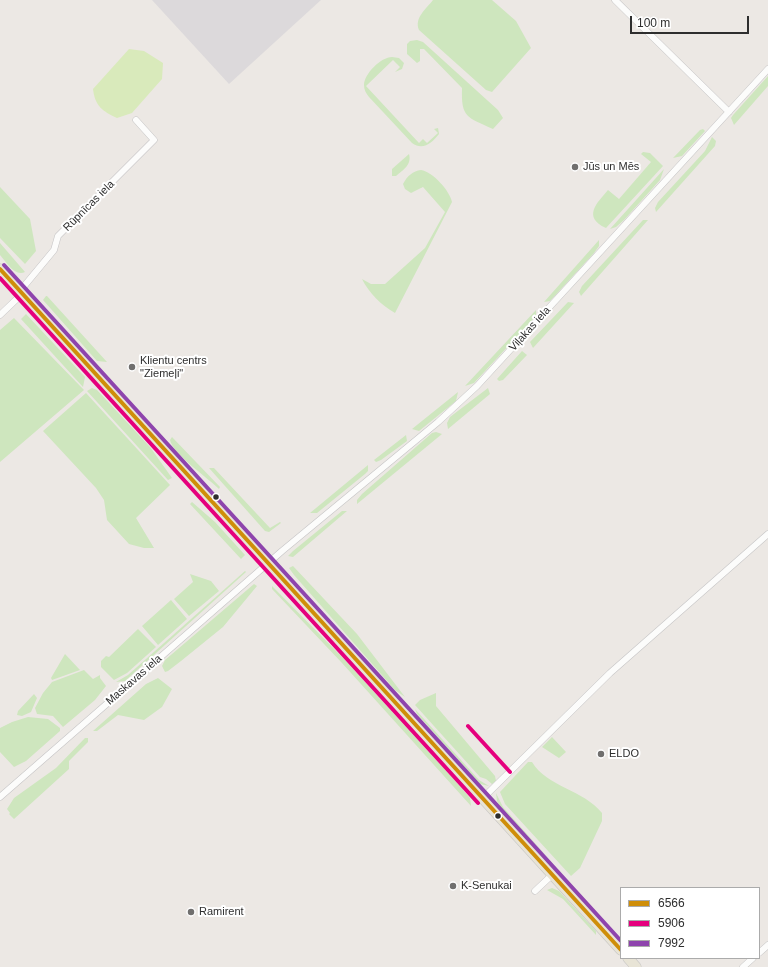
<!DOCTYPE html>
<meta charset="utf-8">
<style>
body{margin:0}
#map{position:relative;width:768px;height:967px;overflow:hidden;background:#ece8e4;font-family:Helvetica,sans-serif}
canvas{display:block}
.legend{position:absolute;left:620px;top:887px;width:140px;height:72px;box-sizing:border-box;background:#fff;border:1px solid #ababab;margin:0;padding:5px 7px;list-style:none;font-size:12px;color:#2e2e2e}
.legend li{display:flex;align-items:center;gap:8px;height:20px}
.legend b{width:20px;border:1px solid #ababab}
.scale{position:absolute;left:630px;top:16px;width:119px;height:18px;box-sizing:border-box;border:2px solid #2e2e2e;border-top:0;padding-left:5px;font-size:12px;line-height:14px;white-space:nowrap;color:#2e2e2e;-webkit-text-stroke:3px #fff;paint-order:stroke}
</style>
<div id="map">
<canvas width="768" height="967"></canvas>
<ul class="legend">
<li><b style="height:5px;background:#cf8e09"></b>6566</li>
<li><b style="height:5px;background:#e5007d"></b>5906</li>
<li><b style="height:5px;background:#8e44ad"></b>7992</li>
</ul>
<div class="scale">100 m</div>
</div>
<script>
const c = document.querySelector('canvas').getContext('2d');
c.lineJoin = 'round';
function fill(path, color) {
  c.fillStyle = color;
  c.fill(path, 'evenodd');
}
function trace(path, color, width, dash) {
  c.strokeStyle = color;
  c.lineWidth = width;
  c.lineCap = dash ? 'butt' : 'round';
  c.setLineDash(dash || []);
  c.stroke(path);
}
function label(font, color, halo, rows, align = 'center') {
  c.font = font + ' Helvetica,sans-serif';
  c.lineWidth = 4;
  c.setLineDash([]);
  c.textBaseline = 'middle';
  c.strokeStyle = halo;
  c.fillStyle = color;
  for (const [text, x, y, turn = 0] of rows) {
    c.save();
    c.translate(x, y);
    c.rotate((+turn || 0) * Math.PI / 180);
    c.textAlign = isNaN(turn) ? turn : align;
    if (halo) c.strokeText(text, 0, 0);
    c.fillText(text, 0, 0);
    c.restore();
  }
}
fill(new Path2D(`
 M152,0H321L229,84Z`), '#dcd9db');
fill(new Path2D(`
 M433,0H492L516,21L531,48L492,92L486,90L419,30C414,18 426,9 433,0Z
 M417,40L423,42L498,110L503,118L493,129C467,117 461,118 462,88L424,49H420V61L417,63L407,54V44L410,41Z
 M392,57L399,58L404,63L402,69L395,72L400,67L393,60L366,86L419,143L423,139L427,143L438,133L434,129L438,128L439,134C432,143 423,151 412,143L369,97C366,93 364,90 364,85C364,74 381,57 392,57Z
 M768,76V86L734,125L731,118L733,115Z
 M703,129L705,131L682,156L673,158L700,130Z
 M712,137L716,141L715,146L656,212L655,208L658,202L705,151Z
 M643,152L650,153L663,166L606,228C582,217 597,203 608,190L619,199L651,162L641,154Z
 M409,154C412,165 403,170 396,176H392V169Z
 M664,169L660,180L624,220L616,227L610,229Z
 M421,170C433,172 450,191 452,202L395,313C381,305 369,293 362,279L371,284H385L425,248L445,212L423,187L411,193L405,189L403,184C407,176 413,171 421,170Z
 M0,187L30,219L36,251L25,264L0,238Z
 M643,220H648L581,296L579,292L582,286Z
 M599,240V246L594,253L550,301L544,302Z
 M0,243L25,272C15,277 6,262 0,255Z
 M46,296H47L107,362L97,361L43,300Z
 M568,302L574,303L533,348L530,342Z
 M536,310V316L474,383L465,386Z
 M26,314L85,377L83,387L21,319Z
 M14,318L84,390L0,462V330Z
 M522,351L527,355L503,380L499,381L497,379Z
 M92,388L97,390L150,447L172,478L168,480L87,391Z
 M488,388L490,394L448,429L447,423L450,417Z
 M458,392L456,401L419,431L412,429Z
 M86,393L170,485L136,518L154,548H144L129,544L107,520L104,500L96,488L43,431Z
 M436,432L442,434L357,504V500L362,494L432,433Z
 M406,435L407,441L381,460L376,462L374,460Z
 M172,437L220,487L219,489C208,478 173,454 170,440Z
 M368,465V471L365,474L317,513H310Z
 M209,468H214L270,528L280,522L281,523L269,532L265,531Z
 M192,502L215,522L245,555L241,559L190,504Z
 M342,511H347L293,557L288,556L293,551Z
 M293,566L357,634L405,697L395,690L294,575L289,568Z
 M245,571L246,572L125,681L116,682L128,675Z
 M190,574L211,581L219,591L189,616L174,599L193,582Z
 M254,584L257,586L223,627L181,661L168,671L165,672L162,666L165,660Z
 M272,586L344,659L458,784L470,798L471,806L342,663L272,589Z
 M171,600L187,619L158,645L142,626Z
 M138,629L156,647L127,673L114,680L101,667V661L106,656L109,657Z
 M65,654L80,670L52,680L51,678Z
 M84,670L93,679L100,675V678L106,686L95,700L63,727L53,716L37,714L35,708L43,693L52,682Z
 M158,678L172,689L162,707L144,720L118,715L97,731H93L146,684Z
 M436,693V706L495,776L496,781L492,784L486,779L480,777L415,705L420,700Z
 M34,694L37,698L31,712L22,716L17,715L18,711Z
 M415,709L479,780L489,786L480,784L417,714Z
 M28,717L48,719L60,728V731L26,761L14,767L0,752V728L12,722Z
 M552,737L566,752L559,758L542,747Z
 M85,738H88V742L69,761V769L14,819L9,814L10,813L7,809L14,798L56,768Z
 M528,762H532C547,787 584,790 602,813V821L580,868L571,876L505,804L500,792Z
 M496,793L503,807L550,860L499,805L497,801Z
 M552,888L559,891L596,931V935L563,899L547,890Z`), '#cee6be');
fill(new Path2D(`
 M129,49L144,51L163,63L162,79L132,113L117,118C102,111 95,106 93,89Z`), '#d9eabb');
const minor = new Path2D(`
 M615,0L729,112
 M0,315L22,294L25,285L54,250L58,236L154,140L136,120
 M0,797L282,551L438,422L477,386L768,69
 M482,799L610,673L768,534
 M535,891L552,875
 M759,953L768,945
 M743,967L753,958`);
const primary = new Path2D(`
 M0,269L621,950
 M628,958L636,967`);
trace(minor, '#c5c4c5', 7);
trace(primary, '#c6c5c4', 11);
trace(minor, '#fcfcfb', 6);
trace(primary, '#e8e4d6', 10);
trace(new Path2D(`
 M0,269L621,950`), '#cf8e09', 4);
trace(new Path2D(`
 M0,278L478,803
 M468,726L510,772`), '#e5007d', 4);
trace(new Path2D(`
 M4,265L621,941`), '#8e44ad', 4);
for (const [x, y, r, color] of [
 [575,167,4,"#706f6e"],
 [132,367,4,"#706f6e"],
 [216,497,3.5,"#2e2e2e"],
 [601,754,4,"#706f6e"],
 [498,816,3.5,"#2e2e2e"],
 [453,886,4,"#706f6e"],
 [191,912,4,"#706f6e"]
]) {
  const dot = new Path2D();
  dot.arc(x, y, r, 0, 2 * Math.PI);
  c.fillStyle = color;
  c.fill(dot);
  trace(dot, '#fff', 1.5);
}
label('11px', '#2e2e2e', '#fff', [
 ["Jūs un Mēs",583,167],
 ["Klientu centrs",140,361],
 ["\"Ziemeļi\"",140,374],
 ["ELDO",609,754],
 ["K-Senukai",461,886],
 ["Ramirent",199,912]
], 'left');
label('11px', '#2e2e2e', '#fff', [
 ["Rūpnīcas iela",89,206,-45],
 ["Viļakas iela",530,329,-48],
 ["Maskavas iela",134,680,-41]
]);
</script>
